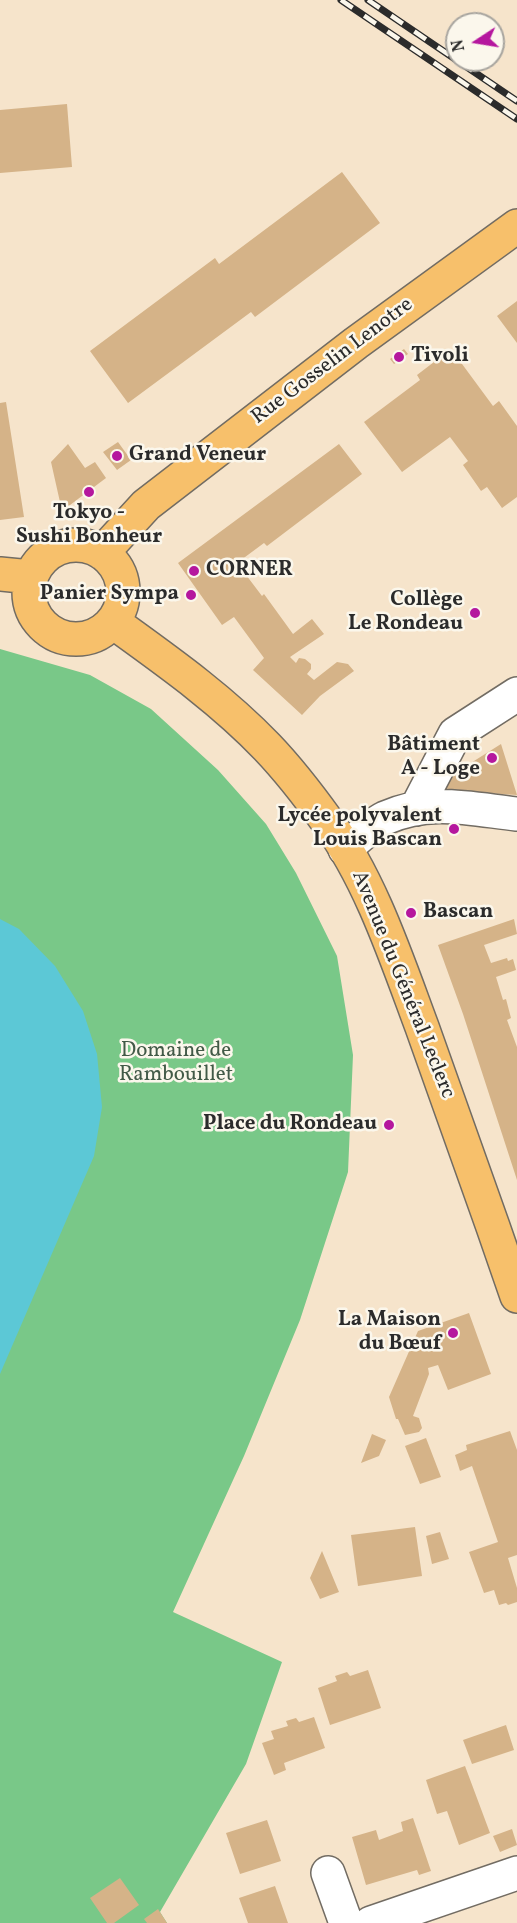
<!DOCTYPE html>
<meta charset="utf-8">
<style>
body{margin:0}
#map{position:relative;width:517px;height:1923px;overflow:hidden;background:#f6e4cb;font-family:Vollkorn,serif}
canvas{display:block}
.north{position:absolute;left:445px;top:12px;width:60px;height:60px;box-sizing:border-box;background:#fbf7ec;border:2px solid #a8a59f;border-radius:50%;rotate:258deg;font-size:16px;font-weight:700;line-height:24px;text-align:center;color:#2b2b2b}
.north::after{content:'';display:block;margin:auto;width:21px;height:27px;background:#b5179e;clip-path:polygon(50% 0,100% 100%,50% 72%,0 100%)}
</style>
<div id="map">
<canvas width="517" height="1923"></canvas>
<div class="north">N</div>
</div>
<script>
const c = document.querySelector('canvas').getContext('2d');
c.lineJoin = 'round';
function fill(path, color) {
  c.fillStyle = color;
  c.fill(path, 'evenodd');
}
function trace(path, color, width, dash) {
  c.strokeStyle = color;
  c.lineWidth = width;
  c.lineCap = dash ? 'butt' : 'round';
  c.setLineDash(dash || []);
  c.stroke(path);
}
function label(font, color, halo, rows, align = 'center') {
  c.font = font + ' Vollkorn,serif';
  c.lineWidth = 5;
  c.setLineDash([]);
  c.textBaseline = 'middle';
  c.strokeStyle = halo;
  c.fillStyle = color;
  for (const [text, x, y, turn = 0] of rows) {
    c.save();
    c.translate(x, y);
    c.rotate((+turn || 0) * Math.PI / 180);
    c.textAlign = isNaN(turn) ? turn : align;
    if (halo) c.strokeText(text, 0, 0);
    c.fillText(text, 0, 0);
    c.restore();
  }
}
fill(new Path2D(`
 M0,649L90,675L151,709L218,770L266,824L296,873L337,956L353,1055L348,1172L300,1320L244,1456L173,1612L282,1662L246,1764L160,1912L167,1923H0Z`), '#79c888');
fill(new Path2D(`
 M0,919L19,929L55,966L83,1011L97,1054L102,1107L94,1156L0,1374Z`), '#5cc8d6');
fill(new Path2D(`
 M67,104L72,167L0,173V110Z
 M342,172L380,223L255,317L251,312L128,403L90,351L215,258L219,264Z
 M517,301V343L497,316Z
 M404,349L408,354L394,364L390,359Z
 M451,349L493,406L499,401L517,426V497L502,508L487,487L481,491L463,465L468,461L450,437L402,472L364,422L420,380L417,375Z
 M6,402L24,517L0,520V403Z
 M118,442L131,460L117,470L103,452Z
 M68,444L85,468L95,462L106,478L62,511L51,462Z
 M339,444L362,474L267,546L264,543L237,563L262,596L264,594L293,634L312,619L324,634L290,657L296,663L299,658L305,659L311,664V669L307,674L314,680L337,662L348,664L354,671L320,696L302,715L253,670L264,658L234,617L222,625L178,563Z
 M501,744L517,795L473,792L460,796L459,790L440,788L439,783Z
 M514,919L517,934L484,945L491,963L507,958L508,961L513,959L516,970L496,977L503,1000L506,999L511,1018L507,1020L517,1047V1180L463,1014L438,945Z
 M469,1313L491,1374L448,1390L438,1365L428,1368L429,1374L413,1416L419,1418L422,1428L419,1432L405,1435L398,1419H396L389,1397L418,1331Z
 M510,1431L517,1450V1555L508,1558L517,1588V1602L508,1605L506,1603L499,1605L494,1590L484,1593L469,1552L498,1542L472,1466L460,1471L455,1455L467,1450L466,1445Z
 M372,1434L386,1440L379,1456L361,1463Z
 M426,1438L441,1477L420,1484L405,1446Z
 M415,1527L422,1576L358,1586L351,1535Z
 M440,1532L449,1559L432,1564L426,1536Z
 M322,1551L339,1592L320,1599L310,1578Z
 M368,1670L381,1708L330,1725L318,1688L337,1681L335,1676L347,1672L350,1676Z
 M314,1717L325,1748L284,1763L286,1770L274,1775L262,1743L274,1739L271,1731L288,1726L286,1721L296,1718L299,1722Z
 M506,1725L514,1750L472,1764L463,1740Z
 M465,1766L490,1833L459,1845L447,1811L437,1814L426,1780Z
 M413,1818L431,1871L419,1875L417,1870L366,1885L352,1837L376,1830L379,1840L403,1831L401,1822Z
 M267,1820L281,1861L240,1874L226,1833Z
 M512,1829L517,1845L500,1852L493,1836Z
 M120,1878L139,1905L114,1923H107L90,1898Z
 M275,1886L288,1923H248L239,1898Z
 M158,1909L167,1923H147L144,1919Z`), '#d5b388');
const minor = new Path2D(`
 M416,809L455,734L517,694
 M345,849C357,839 371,825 385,818C430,798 471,809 517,814
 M328,1873L346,1923
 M371,1923L517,1873`);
const major = new Path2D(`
 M29 592a47 47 0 1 1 94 0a47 47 0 1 1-94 0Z
 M102,553L146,505L356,343L517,226
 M0,574L31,577
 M113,622C167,661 221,699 267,747C289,770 309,796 327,821C370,878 397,960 422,1027C454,1116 486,1206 517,1296`);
trace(minor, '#726c63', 36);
trace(major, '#726c63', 36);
trace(minor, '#fff', 33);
trace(major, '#f7c06b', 33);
const rail = new Path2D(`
 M341,0L517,119
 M368,0L517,101`);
trace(rail, '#2b2b2b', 7);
trace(rail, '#fbf7ec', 4.5, [14]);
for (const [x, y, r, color] of [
 [399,357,6,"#b5179e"],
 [117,456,6,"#b5179e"],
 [89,492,6,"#b5179e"],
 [194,571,6,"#b5179e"],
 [191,595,6,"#b5179e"],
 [475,613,6,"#b5179e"],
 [492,758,6,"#b5179e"],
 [454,829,6,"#b5179e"],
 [411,913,6,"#b5179e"],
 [389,1125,6,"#b5179e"],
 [453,1333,6,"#b5179e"]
]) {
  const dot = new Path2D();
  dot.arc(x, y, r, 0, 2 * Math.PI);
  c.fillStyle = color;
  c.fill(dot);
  trace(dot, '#fbf7ec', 2);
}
label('bold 21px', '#2b2b2b', '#fbf7ec', [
 ["Tivoli",411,357,"left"],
 ["Grand Veneur",129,456,"left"],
 ["Tokyo -",89,514,"center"],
 ["Sushi Bonheur",89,538,"center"],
 ["CORNER",206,571,"left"],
 ["Panier Sympa",179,595],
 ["Collège",463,601],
 ["Le Rondeau",463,625],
 ["Bâtiment",480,746],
 ["A - Loge",480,770],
 ["Lycée polyvalent",442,817],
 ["Louis Bascan",442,841],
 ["Bascan",423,913,"left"],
 ["Place du Rondeau",377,1125],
 ["La Maison",441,1321],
 ["du Bœuf",441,1345]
], 'right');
label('21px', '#2b2b2b', '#fbf7ec', [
 ["Rue Gosselin Lenotre",333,362,-37],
 ["Avenue du Général Leclerc",402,985,68]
]);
label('21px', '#425a47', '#fbf7ec', [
 ["Domaine de",176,1052],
 ["Rambouillet",176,1076]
]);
</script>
